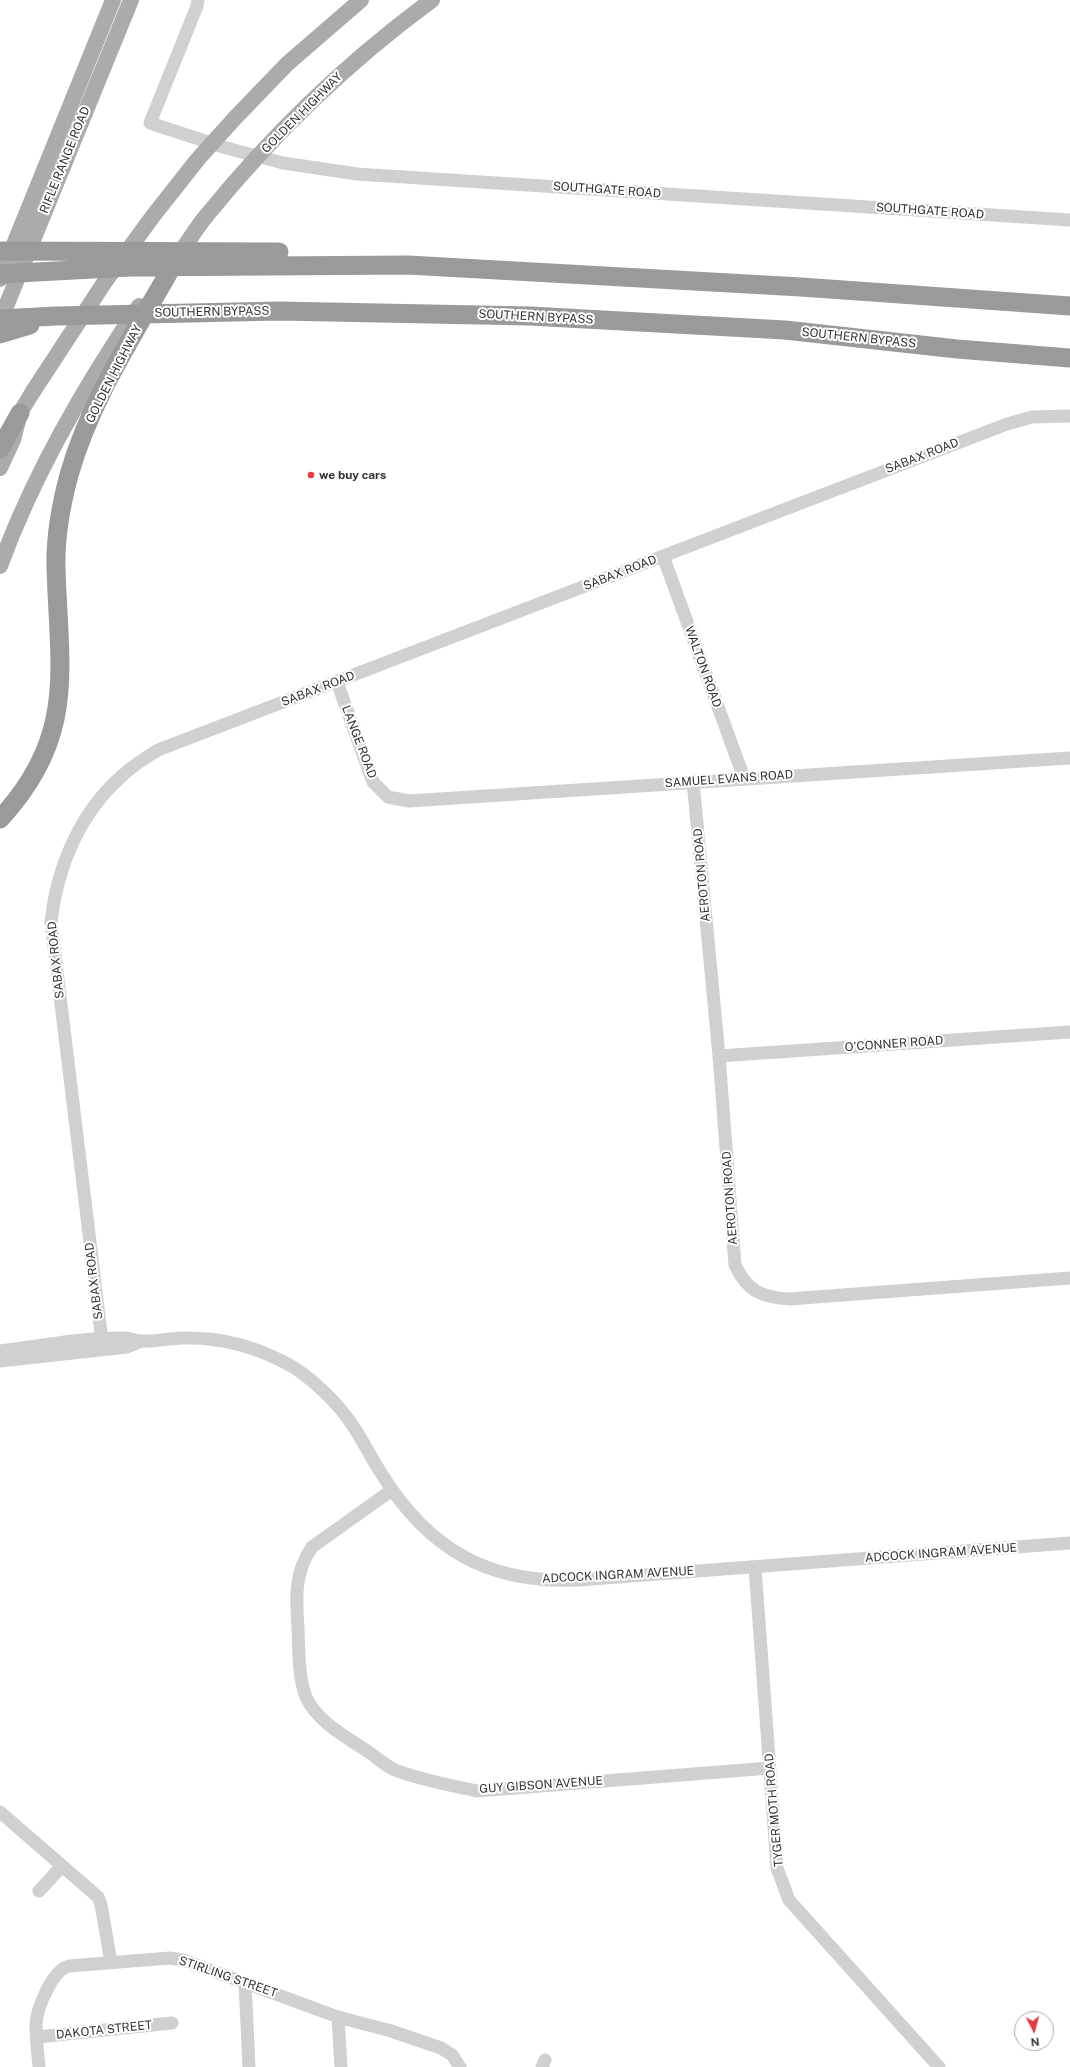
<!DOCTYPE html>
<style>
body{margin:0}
#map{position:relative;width:1070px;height:2067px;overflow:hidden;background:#fff;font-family:"Public Sans",sans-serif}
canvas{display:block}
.north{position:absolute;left:1014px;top:2011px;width:40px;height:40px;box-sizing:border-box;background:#fff;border:1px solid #adadad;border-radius:50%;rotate:174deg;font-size:11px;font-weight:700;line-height:16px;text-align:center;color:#333}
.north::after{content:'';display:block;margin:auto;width:14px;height:18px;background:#e63946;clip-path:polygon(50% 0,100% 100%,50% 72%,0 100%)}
</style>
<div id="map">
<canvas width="1070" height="2067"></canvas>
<div class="north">N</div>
</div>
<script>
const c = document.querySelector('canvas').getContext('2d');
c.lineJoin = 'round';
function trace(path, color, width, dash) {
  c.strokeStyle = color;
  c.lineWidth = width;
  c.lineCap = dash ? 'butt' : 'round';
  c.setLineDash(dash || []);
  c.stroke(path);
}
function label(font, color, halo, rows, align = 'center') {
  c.font = font + ' "Public Sans",sans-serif';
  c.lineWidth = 4;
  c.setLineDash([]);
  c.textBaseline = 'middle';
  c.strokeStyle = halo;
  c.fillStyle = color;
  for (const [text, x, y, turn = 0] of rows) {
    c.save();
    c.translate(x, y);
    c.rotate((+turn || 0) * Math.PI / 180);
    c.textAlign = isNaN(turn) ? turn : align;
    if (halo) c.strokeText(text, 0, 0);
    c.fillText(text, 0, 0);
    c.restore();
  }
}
trace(new Path2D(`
 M198,0L197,6L150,123L223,147L283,163L357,174L1070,220
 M663,556L744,778
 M337,682L373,782L388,797L409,801L1070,758
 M693,781L719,1056L735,1265C747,1291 761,1297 789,1299L1070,1278
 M719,1056L1070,1032
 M103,1349L51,922C57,867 80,812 123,775C133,765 146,758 158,750L1007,424L1032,417L1070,416
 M0,1351C41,1346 84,1337 125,1338C131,1338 136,1341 142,1341C155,1342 169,1338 183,1338C218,1337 253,1346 284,1362C310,1375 340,1405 355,1429C364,1443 372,1459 381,1473C428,1549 488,1584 578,1580L1070,1543
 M0,1361L127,1347L142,1341
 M392,1490L312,1547C294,1573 296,1598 298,1628C299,1651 298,1676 306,1697C317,1722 348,1738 370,1753C377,1758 386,1766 395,1770C421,1780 449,1785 477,1791L770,1768
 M755,1567L777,1868L789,1900L939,2067
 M0,1812L98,1897L101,1905L111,1962
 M39,1891L62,1866
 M245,1982L249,2067
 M338,2017L341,2067
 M37,2037L172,2023
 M39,2067C38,2054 36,2040 36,2026C36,2010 52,1970 69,1966L170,1958L183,1960L338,2017L391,2031L441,2048L452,2055L460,2067
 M542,2067L545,2060`), '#d0d0d0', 13);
trace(new Path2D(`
 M175,259C187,245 195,229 207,215C272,135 349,61 432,0
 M0,279L113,0
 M0,321L131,0
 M0,468L13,440L20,413L32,393L104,283L153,216L198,159L235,118L287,64L361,0
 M0,566C34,473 84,387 139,306`), '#ababab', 16);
trace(new Path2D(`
 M0,251L279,252
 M0,274L130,267L408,265L801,287L1070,306
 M0,319L56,316L279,311L530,316L785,330L957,349L1070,358
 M0,334L30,325
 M0,449L20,413
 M0,819C77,736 59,670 56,568C55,537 61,505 69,475C91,397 138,328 177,258`), '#9a9a9a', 19);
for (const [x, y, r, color] of [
 [311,475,4,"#e63946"]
]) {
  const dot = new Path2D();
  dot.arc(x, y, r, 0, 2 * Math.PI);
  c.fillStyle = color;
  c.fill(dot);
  trace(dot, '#fff', 1.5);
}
label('12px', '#333', '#fff', [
 ["GOLDEN HIGHWAY",302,113,-45],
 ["RIFLE RANGE ROAD",65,160,-68],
 ["SOUTHGATE ROAD",607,190,4],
 ["SOUTHGATE ROAD",930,211,4],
 ["SOUTHERN BYPASS",212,312,-1],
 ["SOUTHERN BYPASS",536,317,3],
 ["SOUTHERN BYPASS",859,338,6],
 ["GOLDEN HIGHWAY",114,374,-63],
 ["SABAX ROAD",922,456,-21],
 ["SABAX ROAD",620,573,-21],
 ["WALTON ROAD",703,667,70],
 ["SABAX ROAD",318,689,-21],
 ["LANGE ROAD",359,742,69],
 ["SAMUEL EVANS ROAD",729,779,-4],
 ["AEROTON ROAD",702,875,-95],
 ["SABAX ROAD",56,960,-96],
 ["O'CONNER ROAD",894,1044,-4],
 ["AEROTON ROAD",730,1198,-94],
 ["SABAX ROAD",94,1281,-97],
 ["ADCOCK INGRAM AVENUE",941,1553,-4],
 ["ADCOCK INGRAM AVENUE",618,1575,-3],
 ["GUY GIBSON AVENUE",541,1785,-4],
 ["TYGER MOTH ROAD",774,1810,-95],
 ["STIRLING STREET",228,1977,19],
 ["DAKOTA STREET",104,2030,-6]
]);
label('bold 12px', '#333', '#fff', [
 ["we buy cars",319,475]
], 'left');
</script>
